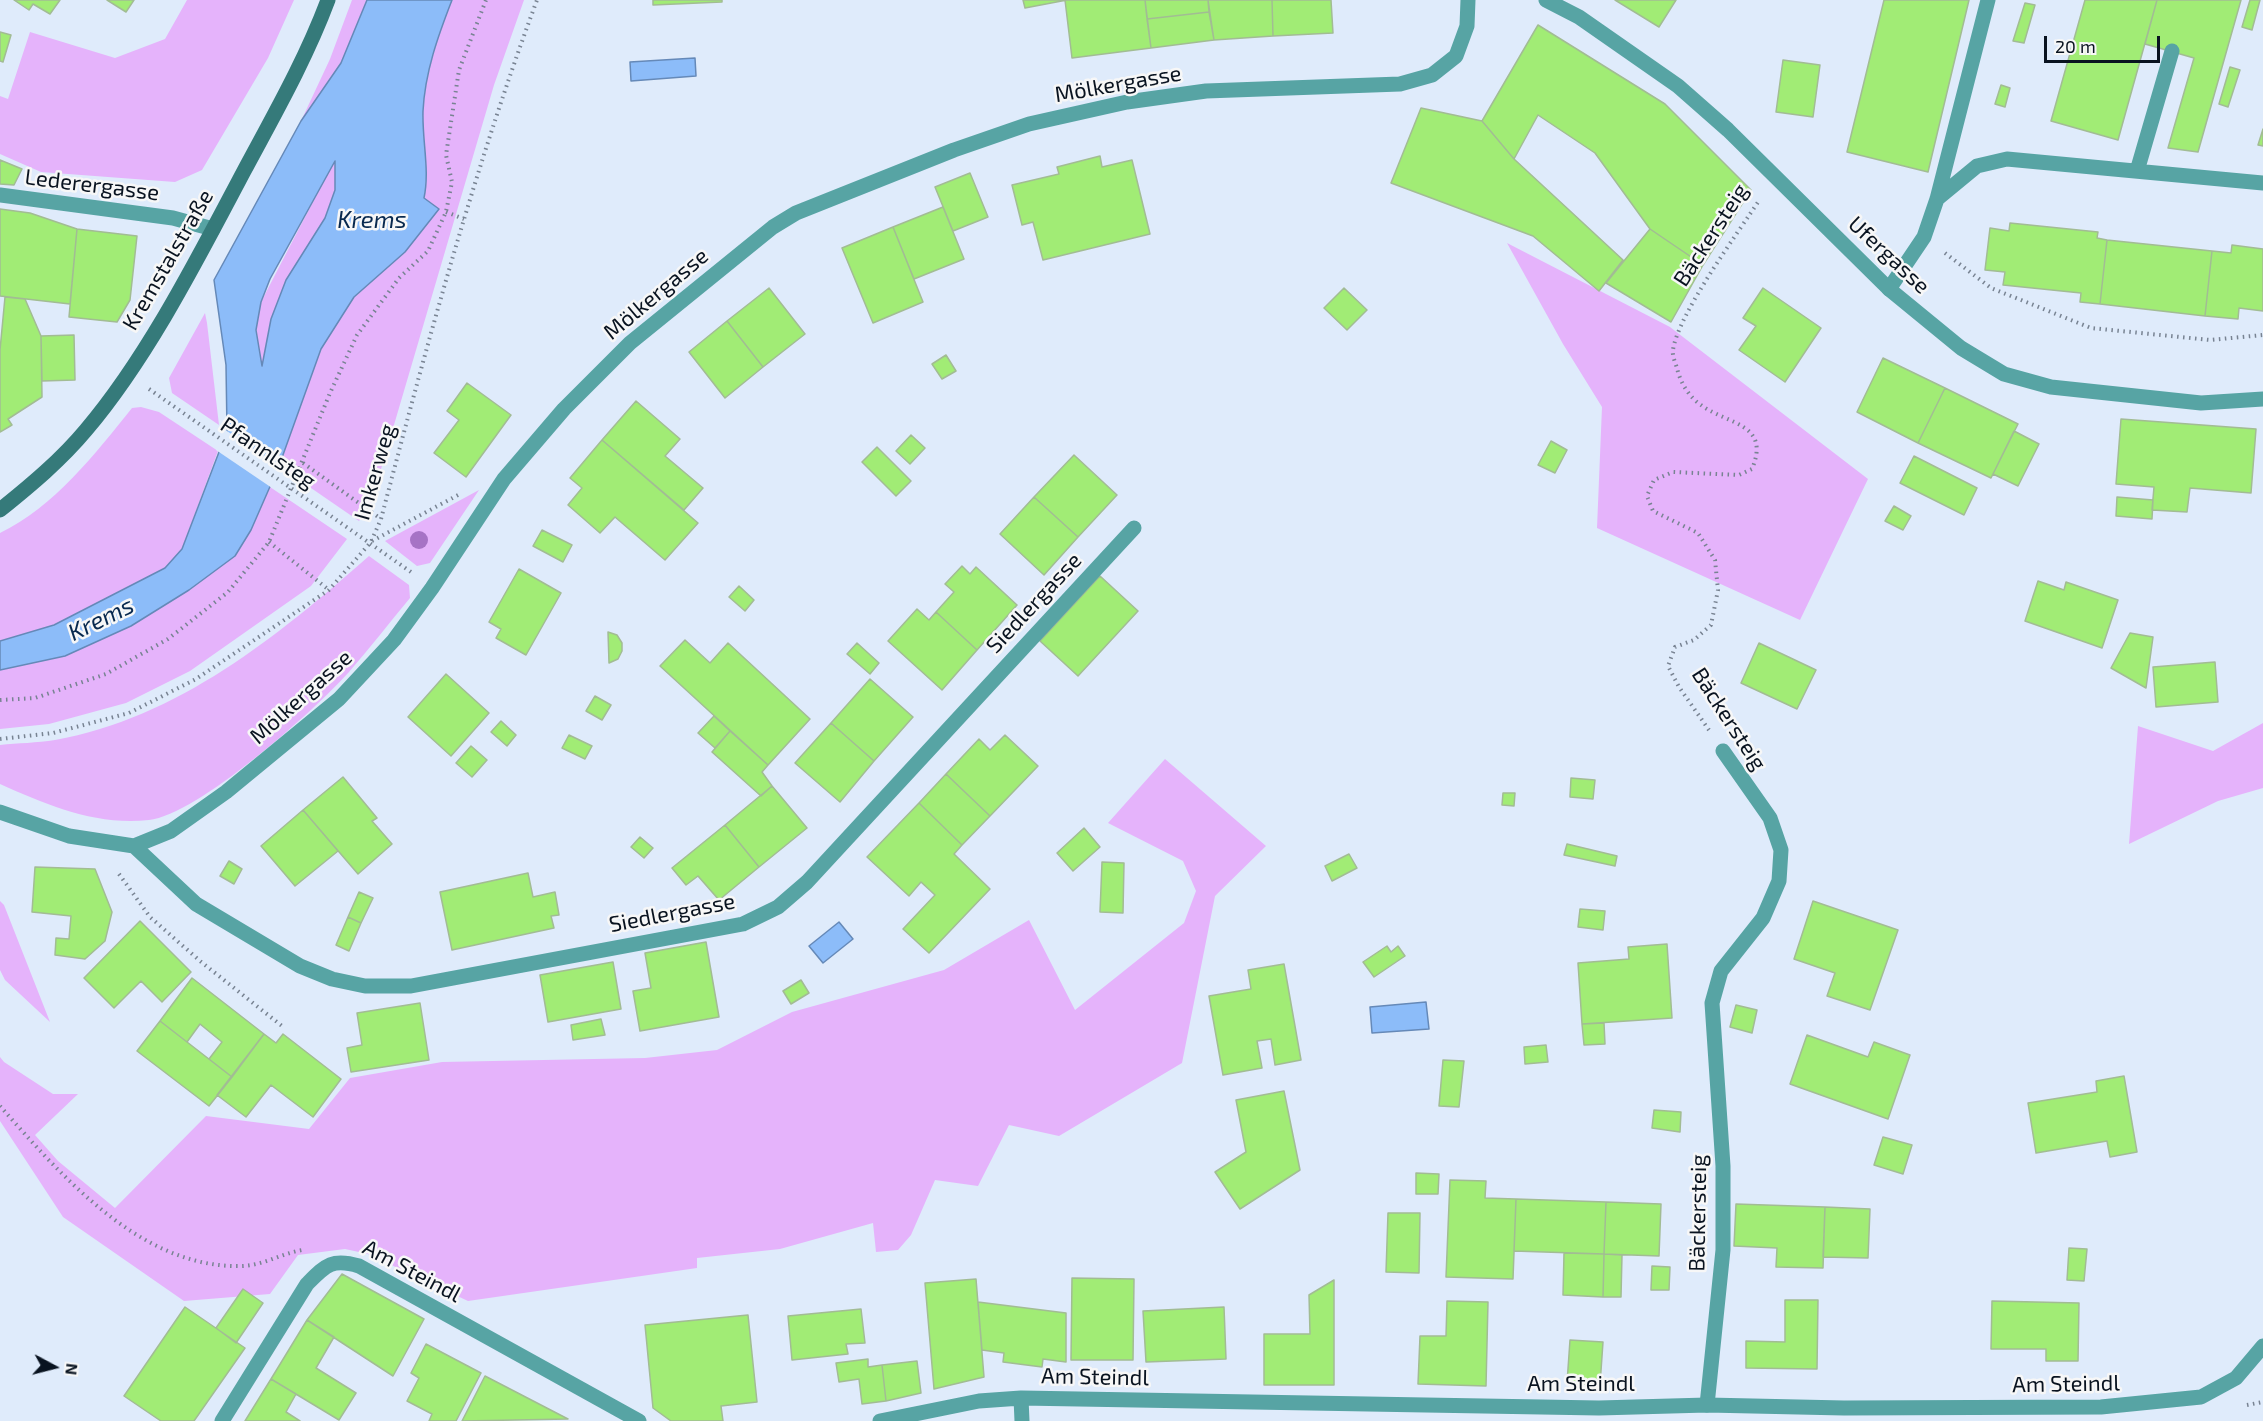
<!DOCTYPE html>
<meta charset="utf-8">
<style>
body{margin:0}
#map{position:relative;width:2263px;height:1421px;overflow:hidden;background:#dfebfb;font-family:"Exo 2",sans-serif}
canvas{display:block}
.north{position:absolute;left:24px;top:1337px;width:60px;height:60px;-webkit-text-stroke:4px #f7f7f7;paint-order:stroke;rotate:97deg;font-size:16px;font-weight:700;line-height:24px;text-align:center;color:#091320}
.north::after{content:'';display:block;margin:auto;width:21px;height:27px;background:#091320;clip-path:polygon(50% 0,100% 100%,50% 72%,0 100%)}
.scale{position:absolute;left:2044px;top:36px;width:116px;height:27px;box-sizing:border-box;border:3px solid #091320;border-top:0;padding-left:8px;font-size:18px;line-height:21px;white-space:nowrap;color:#091320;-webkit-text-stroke:4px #f7f7f7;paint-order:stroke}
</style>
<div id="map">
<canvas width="2263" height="1421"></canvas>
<div class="north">N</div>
<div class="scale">20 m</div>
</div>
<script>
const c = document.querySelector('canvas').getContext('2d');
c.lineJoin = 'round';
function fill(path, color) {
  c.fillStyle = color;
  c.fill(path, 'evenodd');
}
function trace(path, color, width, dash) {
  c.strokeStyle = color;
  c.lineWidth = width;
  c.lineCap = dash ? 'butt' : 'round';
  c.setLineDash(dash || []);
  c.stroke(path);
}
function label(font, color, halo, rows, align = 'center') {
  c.font = font + ' "Exo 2",sans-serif';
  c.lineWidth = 5;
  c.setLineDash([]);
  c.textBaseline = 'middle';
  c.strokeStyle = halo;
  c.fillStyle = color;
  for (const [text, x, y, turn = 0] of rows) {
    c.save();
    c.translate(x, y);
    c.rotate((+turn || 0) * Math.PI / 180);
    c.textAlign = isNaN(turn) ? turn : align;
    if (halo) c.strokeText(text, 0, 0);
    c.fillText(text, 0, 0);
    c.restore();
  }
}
fill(new Path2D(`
 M187,0H294L268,58L202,170L175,182L41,172L0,154V96L8,99L30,32L115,58L165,39Z
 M352,0H367L341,63L301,121L330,59Z
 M452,0H524L494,85L371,503L359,521L279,466L321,349L354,297L405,252L439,209L424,199C430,170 422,141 423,111C425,72 438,36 452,0Z
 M335,159V190L325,218L286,280L271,319L262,368L256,330L261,302Z
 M1507,243L1670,327L1868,479L1800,620L1597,528L1602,407L1563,344Z
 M205,313L207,323L219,425L172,393L169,378Z
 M141,407L159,412L218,451L182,549L165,568L54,625L0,641V533C54,507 95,454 132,408Z
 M270,487L347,539L311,586L190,671L126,703L49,724L0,729V670L65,656L131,626L251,530Z
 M479,490L430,563L417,566L385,541Z
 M369,556L409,585L410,598C389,623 370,648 349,672C314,711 198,815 149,820C96,826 47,805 0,784V745C18,743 37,743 55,740C178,718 278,636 369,556Z
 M2263,723V788L2218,801L2129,844L2138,726L2213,751Z
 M1165,759L1266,846L1215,896L1182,1063L1059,1136L1009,1125L978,1186L935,1180L911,1235L898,1250L876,1252L873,1223L780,1249L697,1258V1268L468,1301L368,1254L345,1249L298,1255L270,1294L184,1301L63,1217L0,1121V1057L4,1062L53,1094H78L35,1135L58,1161L115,1208L206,1116L309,1129L350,1078L442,1062L645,1058L717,1050L792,1012L944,970L1029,920L1075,1010L1184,923L1196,891L1183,861L1108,823Z
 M0,901L4,905L50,1022L5,980L0,970Z`), '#e5b3fb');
const water = new Path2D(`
 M367,0H452C438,36 425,72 423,111C422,141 430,170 424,198L439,209L405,252L354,297L321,349L279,466L251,530L235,556L189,590L131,626L65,656L0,670V641L54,625L165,568L182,549L227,431L226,365L214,280L301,121L341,63ZM335,161V190L325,218L286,280L271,319L262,366L256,330L261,302L270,279Z
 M695,58L696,76L631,81L630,62Z
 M839,922L853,939L823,963L809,946Z
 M1426,1002L1429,1029L1372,1033L1370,1007Z`);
fill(water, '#8cbcf9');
trace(water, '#6589b8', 1.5);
fill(new Path2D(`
 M224,429L281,468L272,488L216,450Z`), '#dfebfb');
const building = new Path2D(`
 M14,0H60L50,14L33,4L29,10Z
 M107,0H134L126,12Z
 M653,0H722V2L653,5Z
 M1023,0H1067L1025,8Z
 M1065,0H1145L1151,48L1072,58Z
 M1145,0H1208L1209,12L1147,19Z
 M1208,0H1272L1273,36L1214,40Z
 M1272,0H1331L1333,33L1273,36Z
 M1615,0H1676L1659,27Z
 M1884,0H1969L1928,172L1847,152Z
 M2085,0H2157L2118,140L2051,121Z
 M2157,0H2241L2198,152L2168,148L2194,58L2145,44Z
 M2250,0H2260L2252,30L2242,27Z
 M2025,3L2035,5L2024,43L2013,41Z
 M1209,12L1214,40L1151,48L1147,19Z
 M1538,25L1665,104L1751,190L1703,265L1650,229L1595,153L1538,115L1514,159L1482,121Z
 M0,32L11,35L3,62L0,61Z
 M1783,60L1820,65L1813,117L1776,112Z
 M2230,67L2240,70L2228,107L2219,104Z
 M2001,85L2010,88L2005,107L1995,104Z
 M1421,108L1482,121L1514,159L1623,260L1599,291L1533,236L1391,183Z
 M2263,129V146L2258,145Z
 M1100,156L1102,167L1132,160L1150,234L1043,260L1033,222L1022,225L1012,185L1059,174L1057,167Z
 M0,160L22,169L14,185L0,184Z
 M970,173L988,217L953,231L935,187Z
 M943,207L964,259L914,279L893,227Z
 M0,209L30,213L77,229L70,304L0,296Z
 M2010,223L2098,232L2097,238L2107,240L2100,304L2080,302L2081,293L2003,285L2005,272L1985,270L1990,228L2009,231Z
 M893,227L923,302L873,323L842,248Z
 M77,229L137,236L130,300L117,322L69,317Z
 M1650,229L1703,265L1671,322L1606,283Z
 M2107,240L2212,251L2205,316L2100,304Z
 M2232,245L2263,249V311L2239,308L2238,319L2205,316L2212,251L2231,253Z
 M769,288L805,334L763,367L727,321Z
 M1344,288L1367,310L1347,330L1324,308Z
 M1763,288L1821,328L1785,382L1739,350L1756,326L1743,318Z
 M5,297L25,299L41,336L42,397L8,419L12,425L0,432V350Z
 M727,321L763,367L725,398L689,352Z
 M74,335L75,380L42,381L41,336Z
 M946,355L956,371L942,379L932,364Z
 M1883,358L1945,388L1918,443L1857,412Z
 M467,383L511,415L466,477L434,453L459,420L447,411Z
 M1945,388L2018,424L1991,478L1918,443Z
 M636,401L680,439L665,456L703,488L684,510L602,440Z
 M2121,419L2256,429L2251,493L2190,488L2187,512L2152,510L2154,487L2116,484Z
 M2014,431L2039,444L2018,486L1993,474Z
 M911,435L925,448L910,464L896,451Z
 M602,440L698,523L665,560L615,517L600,533L568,505L582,488L570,478Z
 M1551,441L1567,450L1555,473L1538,465Z
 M877,447L911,481L896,496L862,462Z
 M1074,455L1117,495L1078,537L1034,497Z
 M1914,456L1977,488L1964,515L1900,483Z
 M1034,497L1078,537L1044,575L1000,534Z
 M2117,497L2153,500L2152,519L2116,516Z
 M1894,506L1911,516L1903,530L1885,521Z
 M542,530L572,545L563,562L533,546Z
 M962,566L970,574L976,567L1017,605L977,650L936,612L954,592L945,584Z
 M519,569L561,593L526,655L496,638L501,629L489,622Z
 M1100,576L1138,611L1078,676L1040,641Z
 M2038,581L2064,590L2066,582L2118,600L2102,648L2025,621Z
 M739,586L754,600L745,611L729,597Z
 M917,609L929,620L936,612L977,650L942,690L888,641Z
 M608,632L617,635L622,643V651L618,659L609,663Z
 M2130,633L2153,637L2146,688L2111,668Z
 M685,640L710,663L728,643L810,719L768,765L660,666Z
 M857,643L879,663L870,674L847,654Z
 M1759,643L1816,670L1797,709L1741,683Z
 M2215,662L2218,702L2156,707L2153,667Z
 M446,674L489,713L451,756L408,717Z
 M870,679L913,717L874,761L831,723Z
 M595,696L611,705L602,720L586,711Z
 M714,716L730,731L715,748L698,733Z
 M501,721L516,735L507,746L491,732Z
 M831,723L874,761L840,802L795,763Z
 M730,731L768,765L762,772L772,786L761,796L712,752Z
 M569,735L592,746L585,759L562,748Z
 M1005,735L1038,766L990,816L946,774L979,739L990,750Z
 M471,746L487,760L472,777L456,763Z
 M946,774L990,816L962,845L919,803Z
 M343,777L377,818L372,821L392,844L358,874L303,810Z
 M1571,778L1595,780L1593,799L1570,797Z
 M772,786L807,828L759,867L725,825Z
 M1503,793H1515L1514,806L1502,805Z
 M919,803L962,845L954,854L990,889L929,953L903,929L935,895L921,882L909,896L867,857Z
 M303,810L338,851L295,886L261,846Z
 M725,825L759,867L719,900L698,876L686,885L672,868Z
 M1084,828L1100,847L1073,871L1057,853Z
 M640,837L653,848L644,858L631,847Z
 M1567,844L1617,856L1615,866L1564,855Z
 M1349,854L1357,868L1332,881L1325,866Z
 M229,861L242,869L234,884L220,876Z
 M1102,862L1124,863L1123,913L1100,912Z
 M35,867L95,869L112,912L105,941L85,959L55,955L56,938L69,939L71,916L32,912Z
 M528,873L533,897L555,892L559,915L551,916L554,928L452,950L440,892Z
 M359,892L373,898L361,923L348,917Z
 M1813,901L1898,930L1870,1010L1827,996L1835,973L1794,959Z
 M1580,909L1605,911L1603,930L1578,927Z
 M348,917L361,923L349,951L336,945Z
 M140,921L191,972L162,1002L141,981L114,1008L84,978Z
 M706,942L719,1017L640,1031L633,991L651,988L645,953Z
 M1667,944L1672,1018L1582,1024L1578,963L1629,959L1628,947Z
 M1387,946L1391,952L1398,946L1405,956L1374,977L1363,962Z
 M613,962L621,1009L548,1022L540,975Z
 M1284,964L1301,1060L1275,1065L1271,1039L1257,1041L1262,1068L1223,1075L1209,996L1251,989L1248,970Z
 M192,978L264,1034L232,1077L209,1059L222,1042L200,1024L187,1042L160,1021Z
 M801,980L809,993L791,1004L783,991Z
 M420,1003L429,1060L351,1072L347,1048L362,1045L357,1013Z
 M1736,1005L1757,1010L1752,1033L1730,1027Z
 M601,1019L605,1035L573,1040L571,1025Z
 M160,1021L232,1077L209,1106L137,1051Z
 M1604,1023L1605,1044L1584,1045L1582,1024Z
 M264,1034L276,1043L283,1034L341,1079L313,1117L271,1085L246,1117L217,1095Z
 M1807,1035L1868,1057L1874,1042L1910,1055L1888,1119L1790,1084Z
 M1546,1045L1548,1062L1525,1064L1524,1047Z
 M1443,1060L1464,1061L1459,1107L1439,1106Z
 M2124,1076L2137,1152L2110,1157L2107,1141L2036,1153L2028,1103L2097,1092L2096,1081Z
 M1284,1091L1300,1170L1240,1209L1215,1172L1246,1152L1236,1100Z
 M1654,1110L1681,1112L1680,1132L1652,1128Z
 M1883,1137L1912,1145L1903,1174L1874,1165Z
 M1416,1173L1439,1174L1438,1194H1416Z
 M1450,1180L1486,1181L1485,1198L1516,1199L1513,1279L1446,1277Z
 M1516,1199L1606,1202L1604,1254L1514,1251Z
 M1606,1202L1661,1204L1659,1256L1604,1254Z
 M1736,1204L1825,1207L1823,1268L1776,1267L1777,1248L1734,1246Z
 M1825,1207L1870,1209L1868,1258L1823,1257Z
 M1388,1213H1420L1419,1273L1386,1272Z
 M2069,1248L2087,1249L2084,1281L2067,1280Z
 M1564,1253L1604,1254L1603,1297L1563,1295Z
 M1604,1254L1622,1255L1621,1297H1603Z
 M1652,1266L1670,1267L1669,1290H1651Z
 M342,1274L424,1319L393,1376L307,1320Z
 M1072,1278L1134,1279L1133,1360H1071Z
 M976,1279L984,1377L934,1389L925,1283Z
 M1334,1280V1385H1264V1334H1310L1309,1295Z
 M243,1289L263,1303L236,1343L216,1328Z
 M1785,1300H1818L1817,1369L1746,1368V1341L1785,1342Z
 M1447,1301L1488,1302L1486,1386L1418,1384L1420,1336H1446Z
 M1992,1301L2079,1303L2078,1361H2046V1349H1991Z
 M978,1302L1066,1313V1362L1043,1359L1042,1367L1003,1362L1004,1353L982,1350Z
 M185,1307L245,1348L194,1421H161L124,1396Z
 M1224,1307L1226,1359L1146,1362L1143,1311Z
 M861,1309L865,1343L846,1344L848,1354L792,1360L788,1316Z
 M748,1315L757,1402L721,1406L723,1421H671L653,1408L645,1325Z
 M307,1320L334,1337L316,1368L356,1393L339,1420L271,1379Z
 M1570,1340L1603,1342L1600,1385L1567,1383Z
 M426,1344L481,1373L456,1421H429L432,1414L407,1401L419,1378L411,1373Z
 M868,1359V1367L882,1365L886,1401L862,1404L859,1379L839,1382L836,1363Z
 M917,1361L921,1393L886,1401L882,1365Z
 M485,1376L568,1419L462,1421Z
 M271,1379L296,1394L286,1412L300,1421H245Z`);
fill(building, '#a1ec75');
trace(building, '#a2bc94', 1.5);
trace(new Path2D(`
 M446,212L464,219
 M1945,253L1991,288L2091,328L2210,340L2263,335
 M149,389L411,572
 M303,463L381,519
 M372,541L460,494
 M269,542L329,590
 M0,700L35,698L106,674L168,639L228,592L269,542L330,393L357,335L399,278L428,251L446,212L452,182L446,155L459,70L486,0
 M1709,730L1679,687L1668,666L1675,647L1694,640L1711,625L1718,590L1715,560L1698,533L1653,511L1647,496L1654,480L1673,472L1739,475L1752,469C1771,423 1728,425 1701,405C1689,397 1680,382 1677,368C1675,362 1672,355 1673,350C1678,314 1738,233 1760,199
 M0,739L53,733L129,713L196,679L329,590L371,542L381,519C427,344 474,170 537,0
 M119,874L150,917L200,961L282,1026
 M0,1106C61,1175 140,1268 240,1266C262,1266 280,1254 302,1250
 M2247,1405L2263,1402`), '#788392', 4, [1.5, 4.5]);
trace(new Path2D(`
 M2137,171L2172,51
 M1937,199L1977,166L2007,159L2263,183
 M1889,289L1924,237L1937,199L1988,0
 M1707,1405L1723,1250V1166L1712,1003L1721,971L1763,918L1779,881L1781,850L1770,818L1723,751`), '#57a4a4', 15);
trace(new Path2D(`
 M1546,0L1579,17L1678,86L1728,130L1889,289L1961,348L2004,374L2051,387L2201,403L2263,399
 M0,195L173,218L213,229
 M0,812L69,836L134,846L171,831L226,792L339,699L394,640L432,588L504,479L564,409L630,343L773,227L796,213L954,150L1029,124L1127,102L1206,91L1400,84L1432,75L1456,56L1467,26L1468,0
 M134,846L196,904L300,966L332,979L365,986H411L743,924L778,907L807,882L1134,528
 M1021,1398L1022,1421
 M222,1421L307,1284C326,1265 332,1258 359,1266L639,1421
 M880,1421L979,1401L1021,1398L1599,1408L1707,1405L1844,1408L2101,1407L2201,1397L2236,1378L2263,1346`), '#57a4a4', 15);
trace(new Path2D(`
 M0,510C31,485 61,460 86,430C148,357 199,256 244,171C274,115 306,59 328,0`), '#357a7a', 15);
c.fillStyle = '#a673c5';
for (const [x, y] of [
 [419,540]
]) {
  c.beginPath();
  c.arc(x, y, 9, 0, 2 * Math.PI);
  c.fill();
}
label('22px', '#091320', '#f7f7f7', [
 ["Mölkergasse",1118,84,-10],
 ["Lederergasse",92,185,7],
 ["Bäckersteig",1711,235,-57],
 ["Ufergasse",1889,255,43],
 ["Kremstalstraße",168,260,-60],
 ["Mölkergasse",656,294,-40],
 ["Pfannlsteg",268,453,34],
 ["Imkerweg",375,472,-74],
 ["Siedlergasse",1034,603,-47],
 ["Mölkergasse",301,697,-42],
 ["Bäckersteig",1729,719,57],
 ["Siedlergasse",672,913,-11],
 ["Bäckersteig",1698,1213,-89],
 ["Am Steindl",412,1271,28],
 ["Am Steindl",1095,1377,1],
 ["Am Steindl",1581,1384],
 ["Am Steindl",2066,1384,-1]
]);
label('italic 24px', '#08294f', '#f7f7f7', [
 ["Krems",372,220],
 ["Krems",101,619,-26]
]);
</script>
